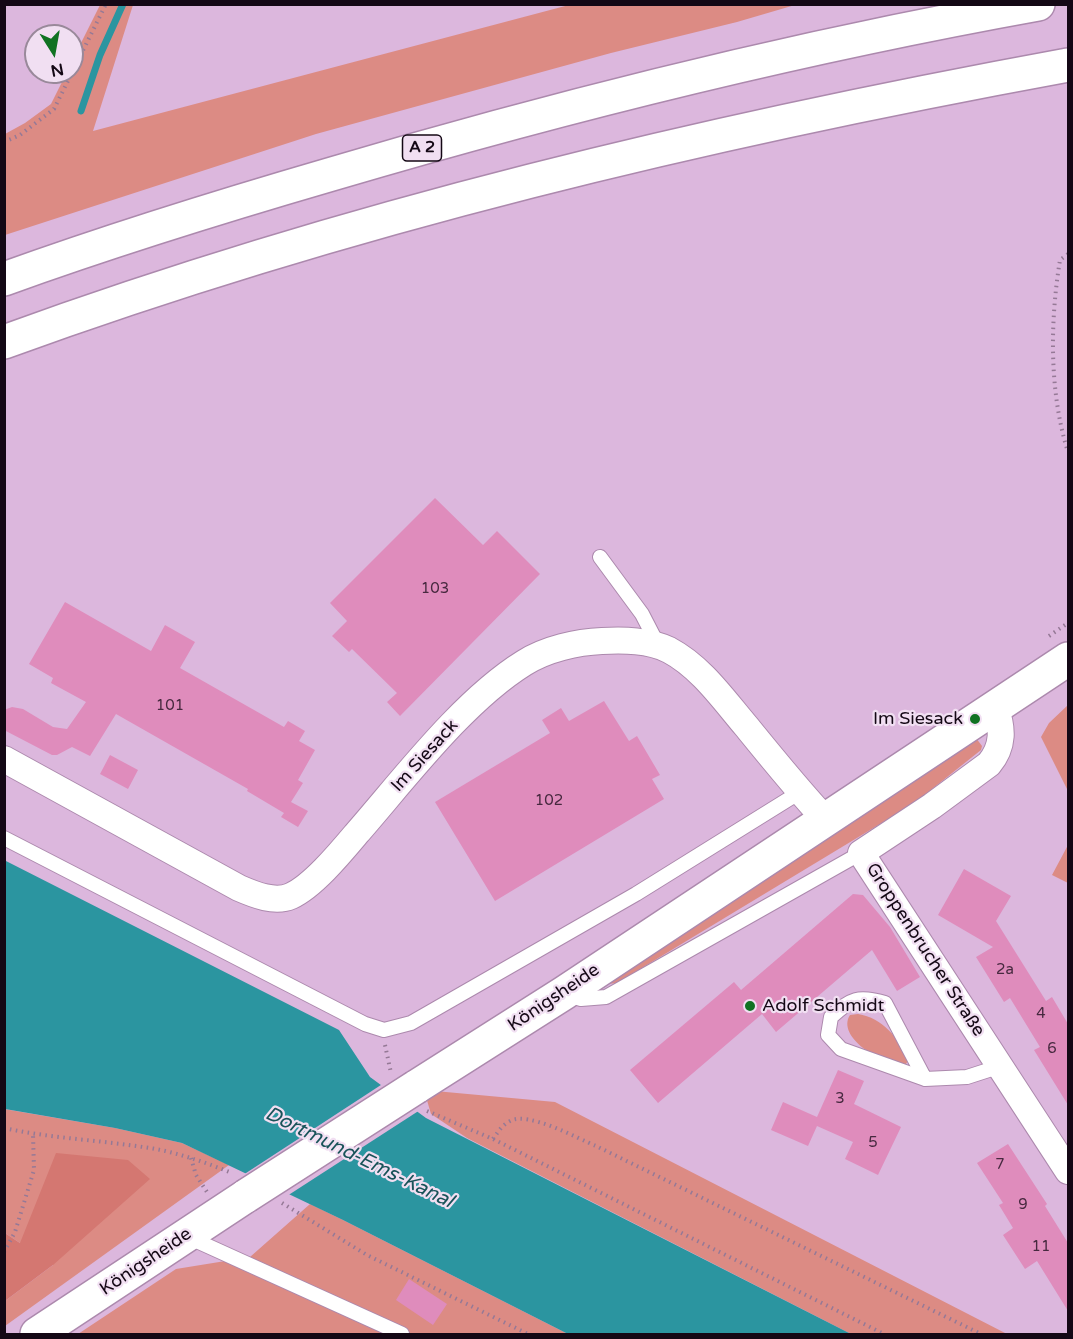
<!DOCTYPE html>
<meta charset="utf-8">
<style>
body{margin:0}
#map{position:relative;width:1073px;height:1339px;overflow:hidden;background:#dcb7dd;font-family:"Varela Round",sans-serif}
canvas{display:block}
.frame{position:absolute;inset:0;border:6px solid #140815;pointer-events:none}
.north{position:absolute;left:24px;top:24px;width:60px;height:60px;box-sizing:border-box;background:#f1dff2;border:2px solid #99899a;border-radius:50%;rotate:169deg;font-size:16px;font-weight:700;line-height:24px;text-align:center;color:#140815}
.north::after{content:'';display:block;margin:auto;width:21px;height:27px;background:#107222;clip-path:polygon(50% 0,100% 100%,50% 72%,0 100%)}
</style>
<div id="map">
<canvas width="1073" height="1339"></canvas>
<div class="frame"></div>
<div class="north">N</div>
</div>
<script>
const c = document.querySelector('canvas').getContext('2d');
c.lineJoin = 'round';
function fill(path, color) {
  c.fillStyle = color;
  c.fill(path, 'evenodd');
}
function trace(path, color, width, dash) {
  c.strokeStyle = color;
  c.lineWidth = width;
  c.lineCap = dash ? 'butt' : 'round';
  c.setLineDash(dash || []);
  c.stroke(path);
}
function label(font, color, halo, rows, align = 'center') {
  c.font = font + ' "Varela Round",sans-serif';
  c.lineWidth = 4.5;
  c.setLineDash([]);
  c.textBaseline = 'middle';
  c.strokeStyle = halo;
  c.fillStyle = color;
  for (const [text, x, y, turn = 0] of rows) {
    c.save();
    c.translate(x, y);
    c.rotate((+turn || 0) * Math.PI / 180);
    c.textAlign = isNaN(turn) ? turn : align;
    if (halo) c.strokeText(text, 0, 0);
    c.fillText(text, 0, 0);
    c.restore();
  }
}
fill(new Path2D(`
 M100,5H133L93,131L569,5H795L737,22L611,53L316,134L5,235V134L25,123L51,104L67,72H72V61Z
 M1068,705V791L1041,737L1049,723Z
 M976,738L982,746L981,750L917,801L885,821L617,983L608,984L604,982Z
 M1068,845V883L1052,875Z
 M858,1014C883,1018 898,1038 909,1059L906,1064C887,1068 835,1038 850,1015Z
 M424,1090L555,1102L1007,1334H851L467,1138L431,1114Z
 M4,1109L115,1128L182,1143L229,1165L5,1326V1301L53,1265L5,1233Z
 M310,1204L343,1220L568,1334H78L176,1269L250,1257Z`), '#dc8b84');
fill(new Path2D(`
 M56,1153L128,1160L150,1179L53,1265L5,1301V1233L20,1243Z`), '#d47771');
fill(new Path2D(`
 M4,860L339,1030L370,1077L426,1118L851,1334H568L343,1220L182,1143L115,1128L5,1109Z`), '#2b95a0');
fill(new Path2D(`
 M384,1083L420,1110L287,1196L243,1175Z`), '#dcb7dd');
trace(new Path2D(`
 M81,111L100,55L123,4`), '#2b95a0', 7);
fill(new Path2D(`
 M435,498L483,545L497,531L540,574L400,716L387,702L397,693L352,649L349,652L332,636L347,621L330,603Z
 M65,602L151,651L165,625L195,642L180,668L284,727L288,721L305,731L299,741L315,750L298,780L303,783L291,802L308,811L298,827L281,817L284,813L247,791L248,789L116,714L90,756L72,747L57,755H52L4,730V710L12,707L23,709L53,727L67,729L86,702L51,683L53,678L29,664Z
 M604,701L629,741L637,736L660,775L652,779L664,799L495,901L435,802L550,733L542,720L561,708L569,721Z
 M110,755L138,770L128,789L100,774Z
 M964,869L1011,896L996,921L1046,1001L1052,997L1068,1024V1105L1034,1050L1040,1047L1010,998L1004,1002L976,957L993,947L938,915Z
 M853,894L863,895L890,927L920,977L897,991L872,950L776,1032L762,1014L658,1103L630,1070L734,982L741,990Z
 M838,1070L864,1081L854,1104L901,1127L878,1175L845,1159L853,1142L817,1126L808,1146L771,1130L783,1102L817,1117Z
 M1008,1144L1047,1204L1045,1206L1068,1243V1311L1037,1261L1025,1269L1003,1235L1013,1228L999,1205L1003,1203L977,1163Z
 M409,1279L447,1304L433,1325L396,1300Z`), '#df8cbc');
const service = new Path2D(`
 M600,557L642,614L658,645
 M4,838L365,1024L384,1030L411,1023L636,894L800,792
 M568,995L581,999L606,997L861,853
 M925,1079L885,1003C857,996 852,998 831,1017L828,1035L841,1049L925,1079L967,1077L1001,1066
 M188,1237L402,1334`);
const minor = new Path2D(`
 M995,707C1003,728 1004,746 989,764L932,806L861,853L1068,1171
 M4,759L239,888C255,895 275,903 291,896C313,886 341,852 357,833C405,778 463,701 524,663C546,649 577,642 602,641C624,640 649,640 669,650C701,667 723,699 746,726C772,758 797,789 825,819`);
const secondary = new Path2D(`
 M416,1087L564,993L1068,659
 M37,1334L246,1196`);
const motorway = new Path2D(`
 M4,279C112,240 222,206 332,174C565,105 799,47 1038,4
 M4,342C350,216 708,131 1068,65`);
trace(service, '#ac89ad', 16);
trace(minor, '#ac89ad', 28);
trace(secondary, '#ac89ad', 36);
trace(motorway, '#ac89ad', 36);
trace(new Path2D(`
 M4,142L20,135L54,109L106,4
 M1068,254L1060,260C1050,321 1049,392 1068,452
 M1049,636L1068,623
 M385,1045L391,1073
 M427,1111L493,1139L884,1334
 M4,1128C50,1138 97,1140 143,1147C174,1151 204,1162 232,1173
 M493,1139C498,1132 502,1125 510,1121C528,1111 577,1138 596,1146L981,1334
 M191,1158L196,1175L207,1192
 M282,1203L367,1255L528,1334
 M4,1252L15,1232L34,1170L33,1134`), '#957996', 4, [1.5, 4.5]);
trace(service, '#fff', 14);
trace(minor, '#fff', 26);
trace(secondary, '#fff', 33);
trace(motorway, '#fff', 33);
const secondaryBridge = new Path2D(`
 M246,1196L416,1087`);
trace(secondaryBridge, '#ac89ad', 36, []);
trace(secondaryBridge, '#fff', 33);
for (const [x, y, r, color] of [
 [975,719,6,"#107222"],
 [750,1006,6,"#107222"]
]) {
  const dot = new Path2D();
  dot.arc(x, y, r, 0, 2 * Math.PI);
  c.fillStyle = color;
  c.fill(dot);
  trace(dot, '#f1dff2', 2);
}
label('15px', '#47293f', null, [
 ["103",435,589],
 ["101",170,706],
 ["102",549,801],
 ["2a",1005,970],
 ["4",1041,1014],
 ["6",1052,1049],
 ["3",840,1099],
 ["5",873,1143],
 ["7",1000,1165],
 ["9",1023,1205],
 ["11",1041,1247]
]);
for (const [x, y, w] of [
 [422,148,39]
]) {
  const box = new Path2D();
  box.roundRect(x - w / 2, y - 13, w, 26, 4.5);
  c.fillStyle = '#f1dff2';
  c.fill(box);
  trace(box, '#140815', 1.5);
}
label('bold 16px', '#140815', null, [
 ["A 2",422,148]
]);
label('18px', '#140815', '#f1dff2', [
 ["Im Siesack",963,719],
 ["Adolf Schmidt",762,1006,"left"]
], 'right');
label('18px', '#140815', '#f1dff2', [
 ["Im Siesack",425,756,-48],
 ["Groppenbrucher Straße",925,950,57],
 ["Königsheide",554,998,-34],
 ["Königsheide",146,1262,-34]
]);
label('italic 20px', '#195359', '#f1dff2', [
 ["Dortmund-Ems-Kanal",359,1158,26]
]);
</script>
